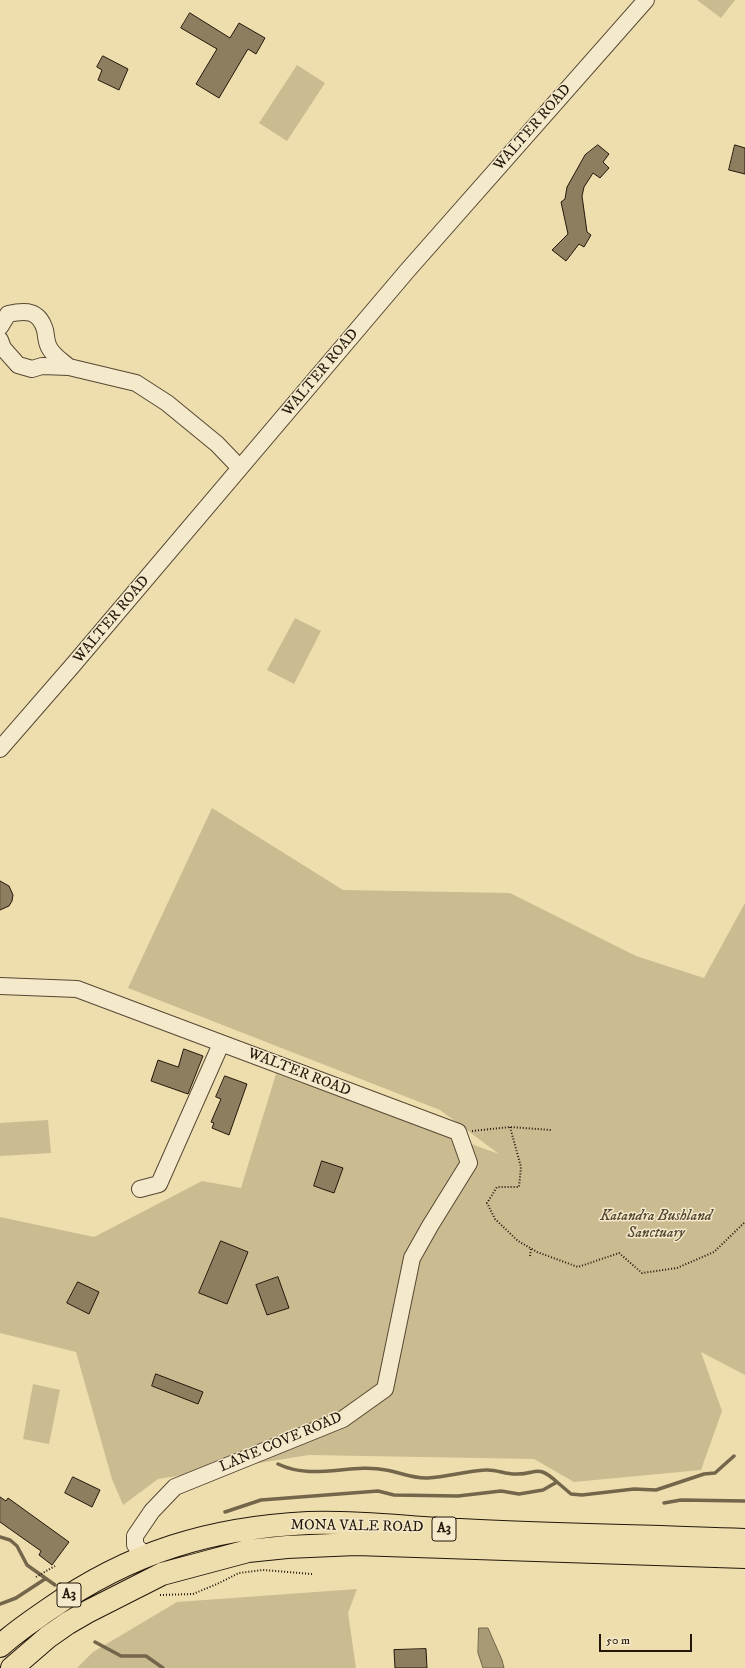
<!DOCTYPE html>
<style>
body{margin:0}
#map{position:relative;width:745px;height:1668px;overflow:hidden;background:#eeddad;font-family:"IM FELL DW Pica",serif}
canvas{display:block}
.scale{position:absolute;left:599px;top:1634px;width:93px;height:18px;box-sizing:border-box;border:2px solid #23170b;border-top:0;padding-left:5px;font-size:12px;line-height:14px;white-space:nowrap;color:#23170b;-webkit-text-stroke:3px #f4e9ca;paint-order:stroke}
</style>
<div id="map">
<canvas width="745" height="1668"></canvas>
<div class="scale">50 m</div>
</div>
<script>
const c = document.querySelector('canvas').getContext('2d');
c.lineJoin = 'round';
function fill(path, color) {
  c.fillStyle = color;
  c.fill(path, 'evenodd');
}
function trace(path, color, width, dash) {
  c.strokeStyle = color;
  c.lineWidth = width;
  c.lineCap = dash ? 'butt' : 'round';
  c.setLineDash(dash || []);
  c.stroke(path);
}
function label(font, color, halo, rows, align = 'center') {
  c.font = font + ' "IM FELL DW Pica",serif';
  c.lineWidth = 3;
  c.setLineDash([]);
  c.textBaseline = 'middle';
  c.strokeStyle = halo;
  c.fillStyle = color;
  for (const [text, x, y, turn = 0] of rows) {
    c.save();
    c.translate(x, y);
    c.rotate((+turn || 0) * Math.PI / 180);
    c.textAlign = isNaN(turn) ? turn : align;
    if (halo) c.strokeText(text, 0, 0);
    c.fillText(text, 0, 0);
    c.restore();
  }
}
fill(new Path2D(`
 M697,0H735L721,18Z
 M297,65L325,83L287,141L259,123Z
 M295,618L321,631L294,684L267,670Z
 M212,808L343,890L510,893L636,956L704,978L745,903V1375L701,1352L722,1411L701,1470L574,1482L534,1459L309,1455L158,1479L123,1505L112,1479L76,1352L0,1333V1217L94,1237L202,1181L241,1188L276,1074L499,1154L440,1110L128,988Z
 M48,1120L51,1153L0,1156V1123Z
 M33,1384L60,1390L49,1444L23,1439Z
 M357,1589L348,1613L356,1668H77L93,1652L177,1602Z`), '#cbbb91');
const water = new Path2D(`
 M479,1628H488L502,1660L504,1668H483L478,1653Z`);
fill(water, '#a99a76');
trace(water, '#73664b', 1);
trace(new Path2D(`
 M278,1464C313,1481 350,1463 386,1470C399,1472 413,1479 428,1478C447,1477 466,1471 485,1470C495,1469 505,1474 515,1474C537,1475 536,1463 557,1482
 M664,1503L681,1500L745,1501
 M225,1512L261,1500L378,1491L394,1495L458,1496L501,1491L519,1494L543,1490L557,1482L571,1494L582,1495L634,1489L656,1490L704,1474L715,1473L734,1456
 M0,1537L10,1540L17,1546L27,1565L55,1585
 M0,1604L16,1598L45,1579
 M95,1642L121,1656H146L163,1668`), '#73664b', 3.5);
const building = new Path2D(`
 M190,13L230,38L239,23L265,38L256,54L248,49L219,98L196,84L217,49L181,28Z
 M103,56L128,69L119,90L98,80L102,70L97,67Z
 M598,145L609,154L603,162L609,168L600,178L593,173L584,187L582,196L587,232L591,235L584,247L579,244L566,261L552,250L568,234L561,202L565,199L567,187L585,155Z
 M735,145L745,148V174L729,170Z
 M0,881L9,886L13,895L12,901L9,906L0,910Z
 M184,1049L203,1056L188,1094L151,1081L158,1060L178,1067Z
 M225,1076L247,1084L229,1135L212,1128L214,1123L211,1122L221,1099L216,1097Z
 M322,1161L343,1168L334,1193L314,1186Z
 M221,1241L248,1252L227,1304L199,1293Z
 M278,1277L289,1308L267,1315L256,1285Z
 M78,1282L99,1292L89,1314L67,1303Z
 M156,1374L203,1392L198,1404L152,1386Z
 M73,1477L100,1490L92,1507L65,1493Z
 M0,1497L6,1501L8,1498L69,1542L52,1565L39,1555L41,1551L0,1522Z
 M426,1649L427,1668H395L394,1650Z`);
fill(building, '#8d7e5f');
trace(building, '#23170b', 1);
const minor = new Path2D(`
 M0,327L8,314C26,310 39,310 45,330C46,334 46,340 48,345C51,354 62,361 69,367
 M0,340L3,348L18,365L32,369L42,366L69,367L136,383L167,403L217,444L240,468
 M0,749L73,665L407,271L646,0
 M0,986L77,989L458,1132L469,1163L430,1226L412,1258L385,1389L343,1419L175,1487L152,1511L135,1536V1545L146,1556
 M140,1189L159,1184L221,1044`);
const highway = new Path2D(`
 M0,1646C15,1632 32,1621 49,1609C131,1552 210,1528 308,1523C359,1521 410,1528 460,1530C555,1535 650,1536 745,1540
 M12,1668L48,1637L68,1623L87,1612L162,1574L248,1551L287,1547L356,1544L745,1557`);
trace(minor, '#564834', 18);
trace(highway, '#23170b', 24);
trace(new Path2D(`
 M510,1127L521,1167L519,1187H497L487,1203L495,1219L518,1241L537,1252L578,1267L619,1253L642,1273L677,1268L714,1252L745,1222
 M472,1131L510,1127L551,1130
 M530,1256L531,1249
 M36,1577L55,1566
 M160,1595L193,1594L217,1584L239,1573L263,1570L312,1574`), '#23170b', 2, [1, 2]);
trace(minor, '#f4e9ca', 16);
trace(highway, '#eeddad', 22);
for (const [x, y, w] of [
 [444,1529,24],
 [69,1595,24]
]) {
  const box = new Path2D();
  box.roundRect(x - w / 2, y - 12, w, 24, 3);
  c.fillStyle = '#f4e9ca';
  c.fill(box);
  trace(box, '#23170b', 1);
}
label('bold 14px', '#23170b', null, [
 ["A3",444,1529],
 ["A3",69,1595]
]);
label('15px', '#23170b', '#f4e9ca', [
 ["WALTER ROAD",533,128,-49],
 ["WALTER ROAD",321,373,-50],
 ["WALTER ROAD",112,620,-50],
 ["WALTER ROAD",299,1073,21],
 ["LANE COVE ROAD",281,1443,-23],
 ["MONA VALE ROAD",357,1527,1]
]);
label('italic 15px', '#554833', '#f4e9ca', [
 ["Katandra Bushland",656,1217],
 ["Sanctuary",656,1234]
]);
</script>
